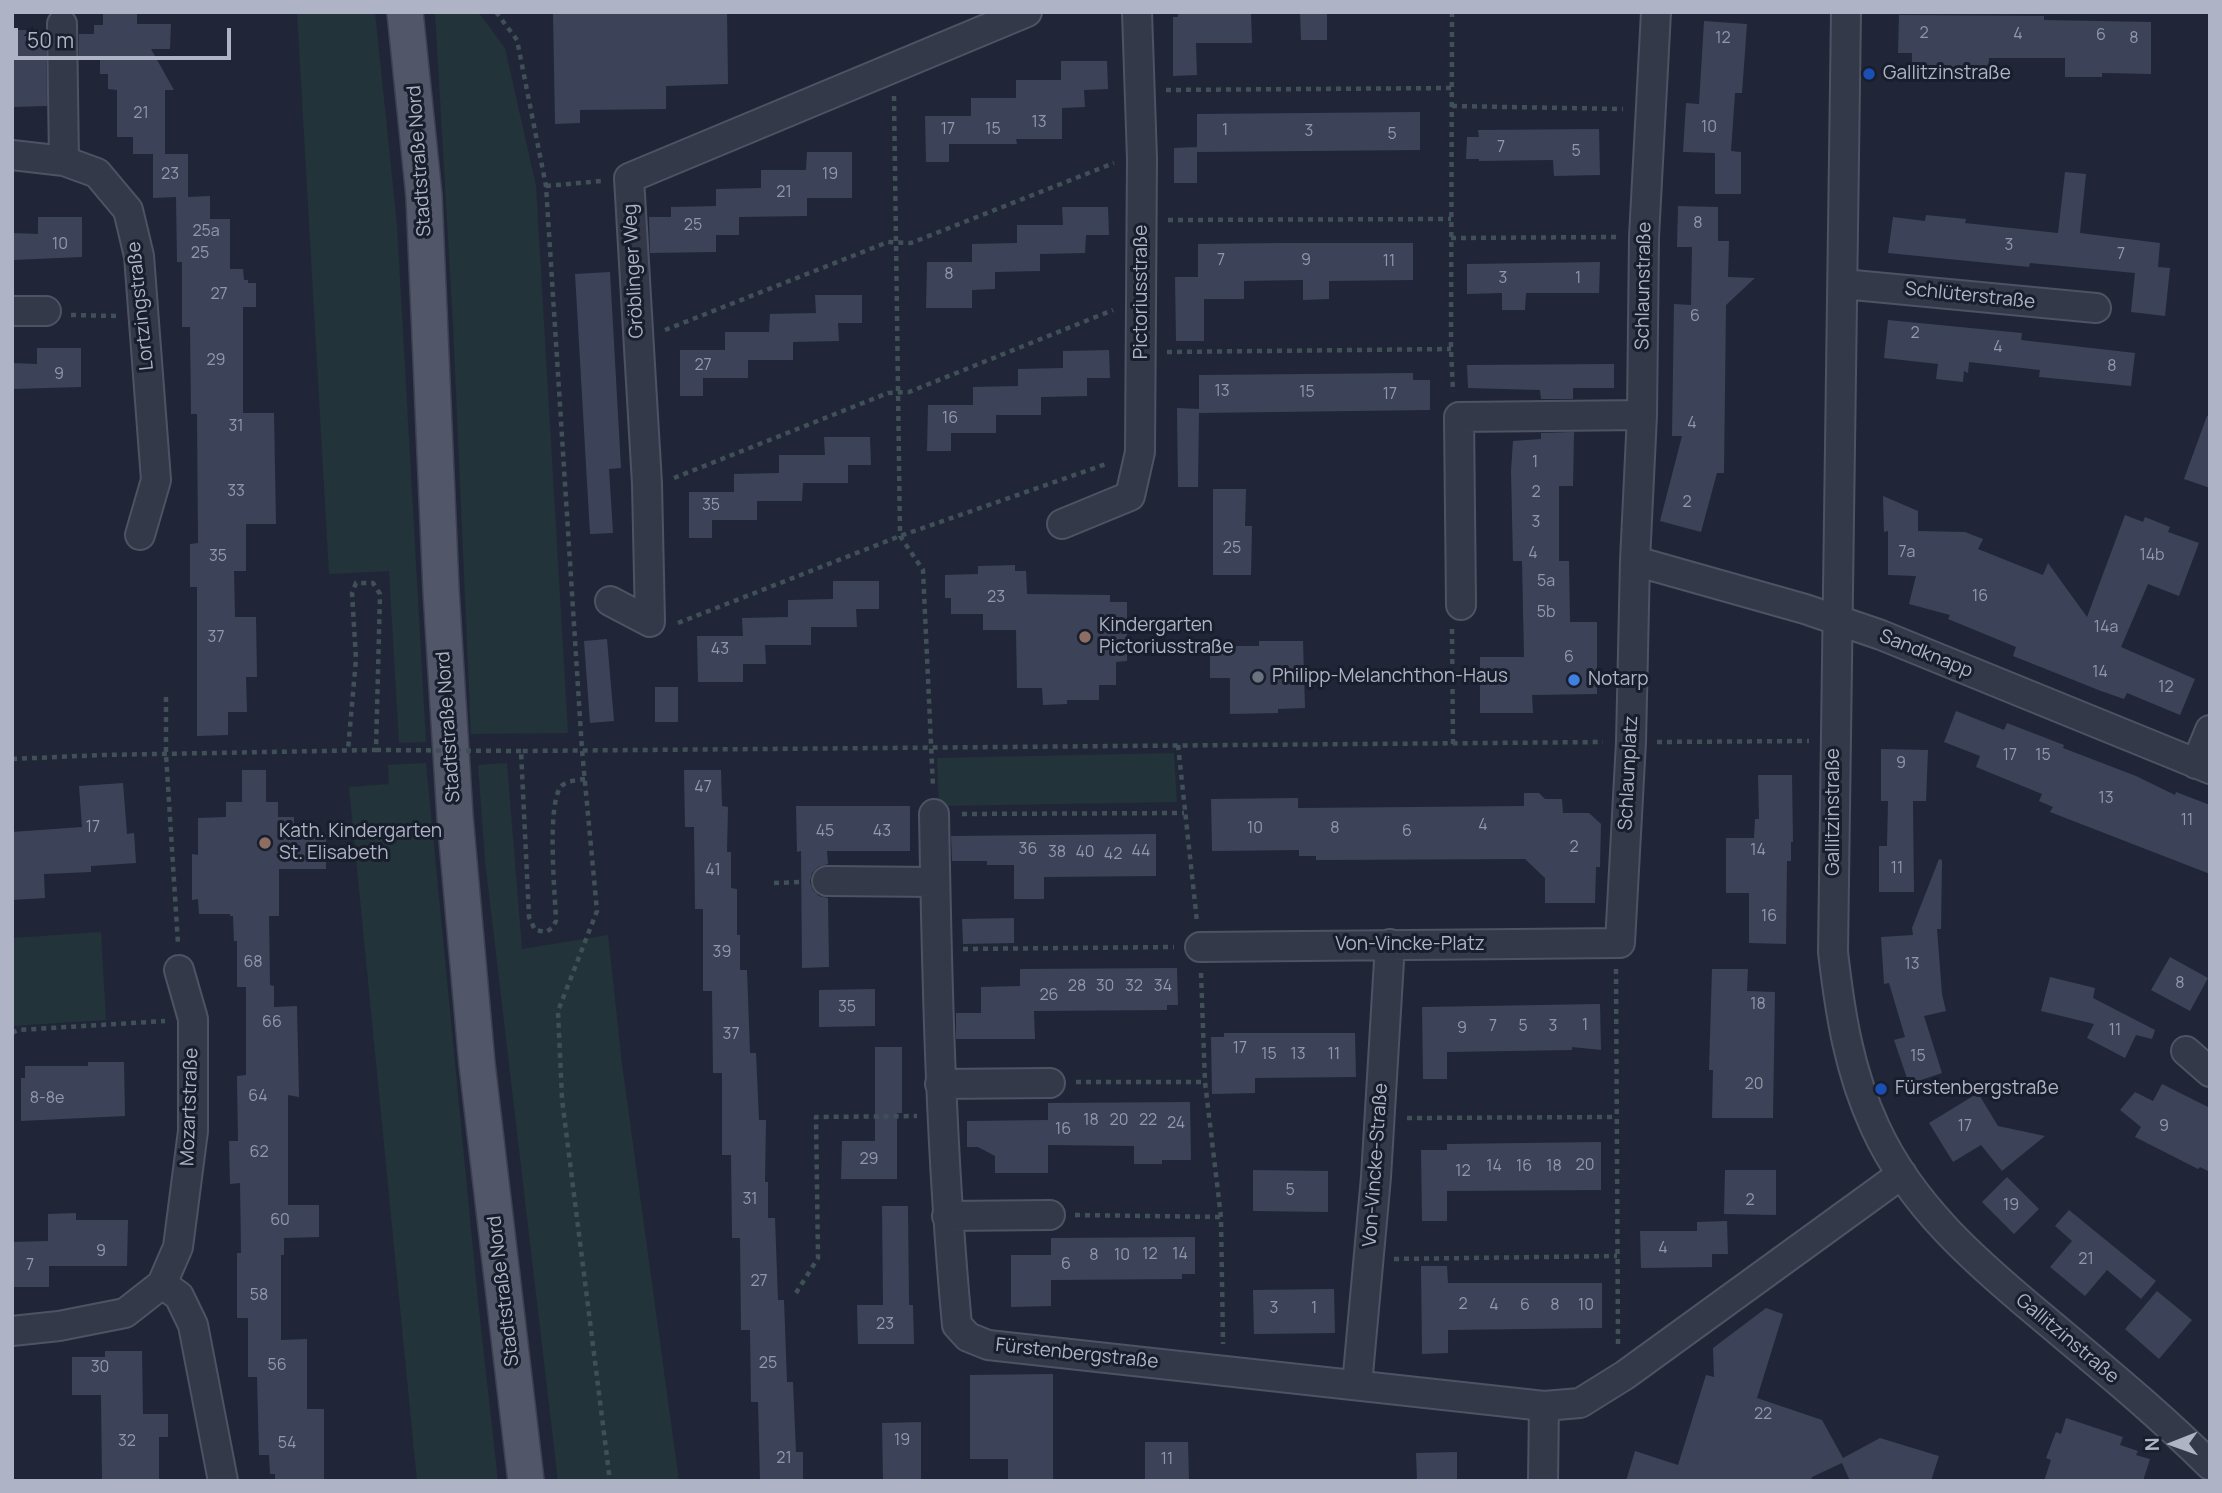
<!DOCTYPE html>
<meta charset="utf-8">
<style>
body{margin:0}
#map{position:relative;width:2222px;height:1493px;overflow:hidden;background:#202638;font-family:Manrope,sans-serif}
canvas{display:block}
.frame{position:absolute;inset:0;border:14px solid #aeb3c5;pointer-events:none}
.north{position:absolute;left:2138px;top:1409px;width:70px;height:70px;-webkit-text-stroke:5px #191e2d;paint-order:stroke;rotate:269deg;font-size:19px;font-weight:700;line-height:28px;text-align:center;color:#aeb3c5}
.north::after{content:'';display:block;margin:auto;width:24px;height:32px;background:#aeb3c5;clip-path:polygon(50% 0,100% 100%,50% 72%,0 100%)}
.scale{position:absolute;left:14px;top:28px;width:217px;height:32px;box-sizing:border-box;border:4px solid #aeb3c5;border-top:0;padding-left:9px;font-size:21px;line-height:24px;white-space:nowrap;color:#aeb3c5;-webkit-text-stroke:5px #191e2d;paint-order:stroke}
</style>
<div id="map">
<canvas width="2222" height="1493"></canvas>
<div class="frame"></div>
<div class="north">N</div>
<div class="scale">50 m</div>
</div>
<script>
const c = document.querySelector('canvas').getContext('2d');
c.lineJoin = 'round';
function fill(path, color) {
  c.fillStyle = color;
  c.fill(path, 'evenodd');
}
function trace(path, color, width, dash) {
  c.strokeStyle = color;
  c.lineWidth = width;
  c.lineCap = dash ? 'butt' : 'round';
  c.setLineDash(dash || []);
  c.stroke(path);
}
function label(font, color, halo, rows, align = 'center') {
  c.font = font + ' Manrope,sans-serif';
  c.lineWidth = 6;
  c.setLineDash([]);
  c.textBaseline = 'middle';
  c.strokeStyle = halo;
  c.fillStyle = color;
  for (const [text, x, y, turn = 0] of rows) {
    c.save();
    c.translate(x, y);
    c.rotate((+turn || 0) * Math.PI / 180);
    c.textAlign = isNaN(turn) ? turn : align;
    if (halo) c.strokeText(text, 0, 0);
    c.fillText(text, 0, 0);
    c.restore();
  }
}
fill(new Path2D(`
 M297,12H375L397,225L426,742L399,743L389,571L329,574Z
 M435,12H478L505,48L536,186L568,733L471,734L453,325Z
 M1174,753L1177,802L939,806L937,758Z
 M426,763L478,1301L498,1481H417L349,787L389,784L388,765Z
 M507,763L522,949L608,935L622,1064L679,1481H558L485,860L478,765Z
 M101,932L106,1020L12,1026V938Z`), '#223339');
fill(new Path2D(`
 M103,12H137V24H171L170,49H151L174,90H165V154H133V137H117V90L108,89V74H100V60H79V34H94V25H103Z
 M553,12H727L728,84L666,86V109L580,110V123L555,124Z
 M1178,12H1251L1252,43H1196L1197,75L1173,76V17H1178Z
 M1300,12H1327V40H1301Z
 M1899,15L2044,16V20L2151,22V74L2102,73V77H2065V58H1989L1988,72L1912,69V53H1898Z
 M1704,21L1747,24L1742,93H1735L1731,151L1741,152V194H1715V153L1683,152L1686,103L1699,104Z
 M12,30H40V34H46L47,106L12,107Z
 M1061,61H1107L1108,89L1084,90L1085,107L1062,108V139H1016L1017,144H949V162H926L925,116H971V98H1016V80H1061Z
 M1420,112V150L1197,152V114Z
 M1599,129L1600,175L1554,176L1553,160L1479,161V159H1466L1467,137H1479L1478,130Z
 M1197,147V183H1174V148Z
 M807,152H852V198H807V216L739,217V235H716V252L650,253L649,217H671V207L716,206V189L761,188V170H806Z
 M153,154H188V197L210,196V219H230V269H243L244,280H248V283H256V307H243V413H274L276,524H246V571H234L235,617H256L257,677H246L247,712H228V735L197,736V587H190V544L198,543L197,414H191L190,327H182V262H177L176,197L153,198Z
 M2065,172L2086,174L2080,233L2160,243L2158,267L2170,268L2165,316L2131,312L2135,273L2030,263L2029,267L1888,253L1893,217L1925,221L1926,215L1966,219L1965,223L2058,233Z
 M1678,206L1718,207V241H1729L1728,277L1755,278L1726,305L1724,473H1717L1701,532L1660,521L1682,436H1672L1674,304L1691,305L1692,247H1677Z
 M1062,207H1108L1109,235H1086L1085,253L1040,254V271L995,272V289L972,290V308H926L927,262H972V244L1017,243V225H1063Z
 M38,217H82V257L12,260V233L38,234Z
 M1283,243H1413V280L1329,281V299L1303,300V280L1244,281V299H1204V341H1176L1175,277H1198V244Z
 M1600,262L1599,293H1526L1525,310H1502V293L1467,294V264Z
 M610,272L621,468L609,469L613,533L590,534L575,274Z
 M815,295H862V323H838L839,341L793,342V360H748V378H703V396H680V350H725V332H769L770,314L816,313Z
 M1888,320L2022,333L2021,340L2135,353L2131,386L2039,377L2040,370L1969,362L1968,373L1964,371L1963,382L1936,379L1938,364L1884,358Z
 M37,348H81V387L12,389V363L37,364Z
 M1109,350L1110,378H1087V396L1041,397V415H996V433H951V451H927L928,405H973V387L1018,386V369L1063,368V351Z
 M1614,364V388H1573V399H1541L1540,390L1468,388L1467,365Z
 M1413,373V380H1430V410L1199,413L1198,487H1178L1177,408L1199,409V375Z
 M2207,416H2210V488L2184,479Z
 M1574,432L1573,486H1559V561H1569L1570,622H1597V694L1532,695L1533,713H1480V657H1524L1522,561H1513L1511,471L1513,441L1541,439V433Z
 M824,437H870L871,465H848V483H803L802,501H757V520H712V538H689V492H734V474L779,473V455H825Z
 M1213,489H1246L1245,526H1252L1251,575H1213Z
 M1883,496L1918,511V531L1965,532L1983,539L1978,549L2043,575L2048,563L2087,617L2125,515L2143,522L2145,517L2170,527L2168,532L2199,543L2179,596L2148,584L2121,647L2195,679L2180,715L2127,693L2124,699L2101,691L2013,656L2016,647L1948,619L1950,615L1909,604L1916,576L1888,575V531L1884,532Z
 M1015,565V571H1026L1027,594L1110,595V602H1127V661L1116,662V685H1099V700H1067V704L1043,705L1042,688H1017L1016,630H983V614H951V598H945V575L978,574V566Z
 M833,581H879V609H856L857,627H811V645H765L766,664H743V682H698L697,636H743L742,618L788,617V600L833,599Z
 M607,639L614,721L590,723L584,641Z
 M1259,641H1303L1305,708L1278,709V713L1230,714V678H1210V646H1259Z
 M655,687H678V722H655Z
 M1956,711L2004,730L2007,723L2064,745L2063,748L2136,776L2175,795L2176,792L2210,805V874L2050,812L2053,807L2039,801L2042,794L1976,767L1980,756L1944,742Z
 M1881,749L1928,750L1926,801H1913L1914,892H1879V846H1887L1888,801H1881Z
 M242,770H266V802H278V817H294V833H326V869H279V916H269L270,985L274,986V1007L297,1006L299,1097L288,1095V1205H319V1237L284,1238V1255H281V1340L307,1339V1409H324V1481H275V1474H270L269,1455H259L257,1377H248V1318H237V1253H241L240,1183L230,1184L229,1141H238L237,1076L246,1075V987H237V941H234L233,916H230V914H199L198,899L192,900V854L198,855V818L226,817V802H242Z
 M684,770H721L722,806L728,807L727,852H731V888L737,889V935H740V970H747L750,1053H756L759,1120H766L765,1182H768V1218H775L778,1300H784L787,1382H793L796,1452H803V1481H760L758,1402H751L750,1330H741L740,1238H732L731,1155H722V1073H713L712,991H703V909H695L694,827H685Z
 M1758,775H1792L1793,842H1791V861H1787L1786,944L1749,943V893H1726V838H1754L1755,819H1759Z
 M123,783L127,834L134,833L136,863L91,866V872L44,874L45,898L12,900V832L82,827L79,786Z
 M1524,793H1539L1545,799H1562L1563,813H1589L1601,824L1600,867H1596L1595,903H1545V878L1525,859L1316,860V856H1299V850L1212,851L1211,799L1298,798V808L1524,806Z
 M796,806H910V851H827L828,864L818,867L812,873L810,882L813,890L819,896L828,898L829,967L802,968L801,851L797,852Z
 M1156,834V876L1044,877V899H1014V865H987V861H952L951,836Z
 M1939,859L1942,860L1941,929H1937L1942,994L1946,1011L1924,1016L1942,1073L1909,1084L1894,1040L1905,1037L1889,983L1884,984L1881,937L1913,935L1912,928Z
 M1014,918V943L963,944L962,919Z
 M2170,957L2208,978L2190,1011L2151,990Z
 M1177,968L1178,1005H1167V1010L1034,1011L1035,1039H956V1013H981V987L1020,986V969Z
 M1712,969H1748L1747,991L1775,992L1773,1118H1712L1713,1070H1709Z
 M2050,977L2095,988L2093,998L2155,1030L2152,1039L2136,1035L2125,1058L2087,1038L2094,1024L2041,1011Z
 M875,989V1026L819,1027V990Z
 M1600,1004L1601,1050L1572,1047V1050L1447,1052V1079H1423L1422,1007Z
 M1224,1033H1355L1356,1077L1255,1078V1093L1212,1094L1211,1037H1224Z
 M875,1047H902V1113H897V1179H841L842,1141H875Z
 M88,1062H124L125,1116L21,1121V1078H25V1066H88Z
 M2162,1084L2210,1108V1172L2200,1167L2198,1169L2135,1137L2141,1127L2120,1110L2135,1092L2153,1101Z
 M1978,1093L1998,1126L2045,1136L2002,1171L1981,1145L1953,1162L1929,1123Z
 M1190,1102L1191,1160H1162V1164H1134V1146L1048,1145V1173H995V1156L978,1147H967V1121L1048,1120V1103Z
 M1601,1142V1190L1447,1191V1221H1422L1421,1150H1447V1144Z
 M1253,1170L1328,1171V1212L1253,1211Z
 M1725,1170H1776V1215L1724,1214Z
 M2007,1177L2039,1209L2014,1234L1982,1202Z
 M882,1206H908L909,1305H913L914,1344H858L857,1305H883Z
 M2069,1210L2156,1281L2141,1299L2107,1270L2085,1296L2050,1267L2072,1241L2055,1226Z
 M76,1213V1220H128L127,1266H49V1287H12V1242L48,1241V1214Z
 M1727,1221L1728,1254H1712V1267L1641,1268L1640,1231H1697V1222Z
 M1195,1237V1274H1182V1279L1051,1280V1306L1011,1307V1255H1051V1238Z
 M1421,1266H1447L1448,1283H1602V1328L1448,1330V1353L1422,1354Z
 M1334,1289L1335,1333L1254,1334L1253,1290Z
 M2157,1291L2192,1320L2159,1359L2125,1329Z
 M1766,1308L1783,1314L1757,1398L1822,1420L1843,1458L1880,1438L1939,1456L1931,1481H1850L1842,1463L1812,1477L1811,1481H1626L1635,1451L1678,1465L1706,1375L1714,1377L1713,1348Z
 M105,1351H142L143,1414H168V1437H159V1481H102L101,1395H72V1357H105Z
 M1053,1374V1481H1008V1459H970V1375Z
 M2066,1418L2123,1437L2120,1445L2138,1451L2136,1455L2150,1459L2143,1481H2044L2051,1460L2046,1458L2056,1432L2061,1434Z
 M921,1422V1479H883L882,1423Z
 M1145,1442H1188L1189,1481H1145Z
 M1457,1452V1481H1417L1416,1453Z`), '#3c4358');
const minor = new Path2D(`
 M1846,12L1833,952C1840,1013 1849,1071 1875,1127C1911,1206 1977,1263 2042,1317C2099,1365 2157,1412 2210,1465
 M62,24L64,161
 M12,155L64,161L97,173L128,210L139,256L156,480L140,535
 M1843,284L2096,308
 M12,311H46
 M1062,524L1130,496L1140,452L1142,159L1137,12
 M1635,561L1805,609L1881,635L2210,769
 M610,601L650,622L647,484L629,178L1027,12
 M1461,605L1459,417L1642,415
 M2196,764L2210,730
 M934,814C937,985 941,1155 957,1325L968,1337L988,1345L1544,1406L1580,1403L1625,1375L1902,1174
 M827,881L935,882
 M1200,947L1620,943L1631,742L1635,561L1642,415L1644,237L1656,12
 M2186,1051L2210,1072
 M940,1084L1050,1083
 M947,1216L1050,1215
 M162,1284L179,1296L193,1325L223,1481
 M12,1331L59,1326L125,1313L162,1284L178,1247L193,1131V1019L179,970
 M1357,1385L1376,1177L1390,944
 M1543,1481L1544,1406`);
const major = new Path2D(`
 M405,12L424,196L441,590L455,817L477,1064L526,1481`);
trace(minor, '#4e5363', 32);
trace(major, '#3d4252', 38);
trace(new Path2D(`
 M496,12L517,40L546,186L582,750L597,911L558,1011L562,1099L610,1481
 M1452,12L1451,349L1453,392
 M1166,90L1452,88
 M894,96L900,536L923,570L933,787
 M1452,106L1623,109
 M546,186L601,181
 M1168,220L1451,219
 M1451,238L1618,237
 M71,315L118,316
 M665,330L888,242L911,243L1114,163
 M1167,352L1451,349
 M674,478L888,393L909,392L1113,310
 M678,623L900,536L1109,463
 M1452,629L1453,744
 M166,697V754L178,944
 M1657,742L1809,741
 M1178,745L1197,922
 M12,759L102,755L376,750L380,594L373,583H356L352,593L356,659L348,750
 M585,779C577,780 564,781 560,788C547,809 555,893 556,921L552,928L546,932L535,930L529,917L521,751L1603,742
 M962,814L1184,813
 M774,883L802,882
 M963,949L1174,947
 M1616,969L1618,1345
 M1201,973L1205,1082L1221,1217L1223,1344
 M12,1033L18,1030L165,1021
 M1076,1082H1205
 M1407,1118L1616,1117
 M1075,1215L1221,1217
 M1394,1259L1617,1256
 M796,1293L818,1258L816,1117L917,1116`), '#405057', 4.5, [5, 5]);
trace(minor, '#343949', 28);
trace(major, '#515769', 35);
trace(new Path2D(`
 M376,750L521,751`), '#405057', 4.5, [5, 5]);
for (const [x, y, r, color] of [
 [1869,74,7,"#1a4fb4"],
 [1085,637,7,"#8d6e63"],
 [1258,677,7,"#6b7280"],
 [1574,680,7,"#3f7fe0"],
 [265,843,7,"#8d6e63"],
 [1881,1089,7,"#1a4fb4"]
]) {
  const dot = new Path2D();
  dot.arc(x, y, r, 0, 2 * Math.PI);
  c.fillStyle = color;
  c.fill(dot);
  trace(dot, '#191e2d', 2.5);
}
label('16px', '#9297aa', null, [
 ["2",1924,34],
 ["4",2018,35],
 ["6",2101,36],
 ["12",1723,39],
 ["8",2134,39],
 ["21",141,114],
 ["13",1039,123],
 ["10",1709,128],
 ["17",948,130],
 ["15",993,130],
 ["1",1225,131],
 ["3",1309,132],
 ["5",1392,135],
 ["7",1501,148],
 ["5",1576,152],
 ["23",170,175],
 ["19",830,175],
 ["21",784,193],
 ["8",1698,224],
 ["25",693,226],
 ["25a",206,232],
 ["10",60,245],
 ["3",2009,246],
 ["25",200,254],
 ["7",2121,255],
 ["7",1221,261],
 ["9",1306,261],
 ["11",1389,262],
 ["8",949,275],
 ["3",1503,279],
 ["1",1578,279],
 ["27",219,295],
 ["6",1695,317],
 ["2",1915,334],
 ["4",1998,348],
 ["29",216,361],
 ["27",703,366],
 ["8",2112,367],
 ["9",59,375],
 ["13",1222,392],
 ["15",1307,393],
 ["17",1390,395],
 ["16",950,419],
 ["4",1692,424],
 ["31",236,427],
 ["1",1535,463],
 ["33",236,492],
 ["2",1536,493],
 ["2",1687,503],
 ["35",711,506],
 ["3",1536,523],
 ["25",1232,549],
 ["7a",1907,553],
 ["4",1533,554],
 ["14b",2152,556],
 ["35",218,557],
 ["5a",1546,582],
 ["16",1980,597],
 ["23",996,598],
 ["5b",1546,613],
 ["14a",2106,628],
 ["37",216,638],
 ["43",720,650],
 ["6",1569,658],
 ["14",2100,673],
 ["12",2166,688],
 ["17",2010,756],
 ["15",2043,756],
 ["9",1901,764],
 ["47",703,788],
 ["13",2106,799],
 ["11",2187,821],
 ["4",1483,826],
 ["17",93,828],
 ["10",1255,829],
 ["8",1335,829],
 ["45",825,832],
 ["43",882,832],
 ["6",1407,832],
 ["2",1574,848],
 ["36",1028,850],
 ["14",1758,851],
 ["44",1141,852],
 ["38",1057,853],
 ["40",1085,853],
 ["42",1113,855],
 ["11",1897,869],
 ["41",713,871],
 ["16",1769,917],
 ["39",722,953],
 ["68",253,963],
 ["13",1912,965],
 ["8",2180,984],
 ["28",1077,987],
 ["30",1105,987],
 ["32",1134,987],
 ["34",1163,987],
 ["26",1049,996],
 ["18",1758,1005],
 ["35",847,1008],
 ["66",272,1023],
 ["1",1585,1026],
 ["7",1493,1027],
 ["5",1523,1027],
 ["3",1553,1027],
 ["9",1462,1029],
 ["11",2115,1031],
 ["37",731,1035],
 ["17",1240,1049],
 ["15",1269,1055],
 ["13",1298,1055],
 ["11",1334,1055],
 ["15",1918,1057],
 ["20",1754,1085],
 ["64",258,1097],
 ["8-8e",47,1099],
 ["18",1091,1121],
 ["20",1119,1121],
 ["22",1148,1121],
 ["24",1176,1124],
 ["17",1965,1127],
 ["9",2164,1127],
 ["16",1063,1130],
 ["62",259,1153],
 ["29",869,1160],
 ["20",1585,1166],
 ["14",1494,1167],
 ["16",1524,1167],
 ["18",1554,1167],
 ["12",1463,1172],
 ["5",1290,1191],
 ["31",750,1200],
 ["2",1750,1201],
 ["19",2011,1206],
 ["60",280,1221],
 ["4",1663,1249],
 ["9",101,1252],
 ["12",1150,1255],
 ["14",1180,1255],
 ["8",1094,1256],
 ["10",1122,1256],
 ["21",2086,1260],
 ["6",1066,1265],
 ["7",30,1266],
 ["27",759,1282],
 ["58",259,1296],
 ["2",1463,1305],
 ["4",1494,1306],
 ["6",1525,1306],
 ["8",1555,1306],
 ["10",1586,1306],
 ["3",1274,1309],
 ["1",1314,1309],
 ["23",885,1325],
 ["25",768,1364],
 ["56",277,1366],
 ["30",100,1368],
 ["22",1763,1415],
 ["19",902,1441],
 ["32",127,1442],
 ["54",287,1444],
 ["21",784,1459],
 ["11",1167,1460]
]);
label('19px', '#aeb3c5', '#191e2d', [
 ["Gallitzinstraße",1883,74],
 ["Kindergarten",1099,626],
 ["Pictoriusstraße",1099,648],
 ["Philipp-Melanchthon-Haus",1272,677],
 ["Notarp",1588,680],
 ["Kath. Kindergarten",279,832],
 ["St. Elisabeth",279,854],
 ["Fürstenbergstraße",1895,1089]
], 'left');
label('19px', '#aeb3c5', '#191e2d', [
 ["Stadtstraße Nord",420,161,-94],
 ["Gröblinger Weg",634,271,-93],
 ["Schlaunstraße",1644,286,-89],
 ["Pictoriusstraße",1142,292,-90],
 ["Schlüterstraße",1970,296,6],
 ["Lortzingstraße",141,306,-96],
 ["Sandknapp",1926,654,22],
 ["Stadtstraße Nord",449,727,-94],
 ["Schlaunplatz",1629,773,-87],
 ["Gallitzinstraße",1834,812,-90],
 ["Von-Vincke-Platz",1410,945],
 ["Mozartstraße",190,1107,-88],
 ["Von-Vincke-Straße",1376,1165,-86],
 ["Stadtstraße Nord",504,1291,-97],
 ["Gallitzinstraße",2067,1339,40],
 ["Fürstenbergstraße",1077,1354,6]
]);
</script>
